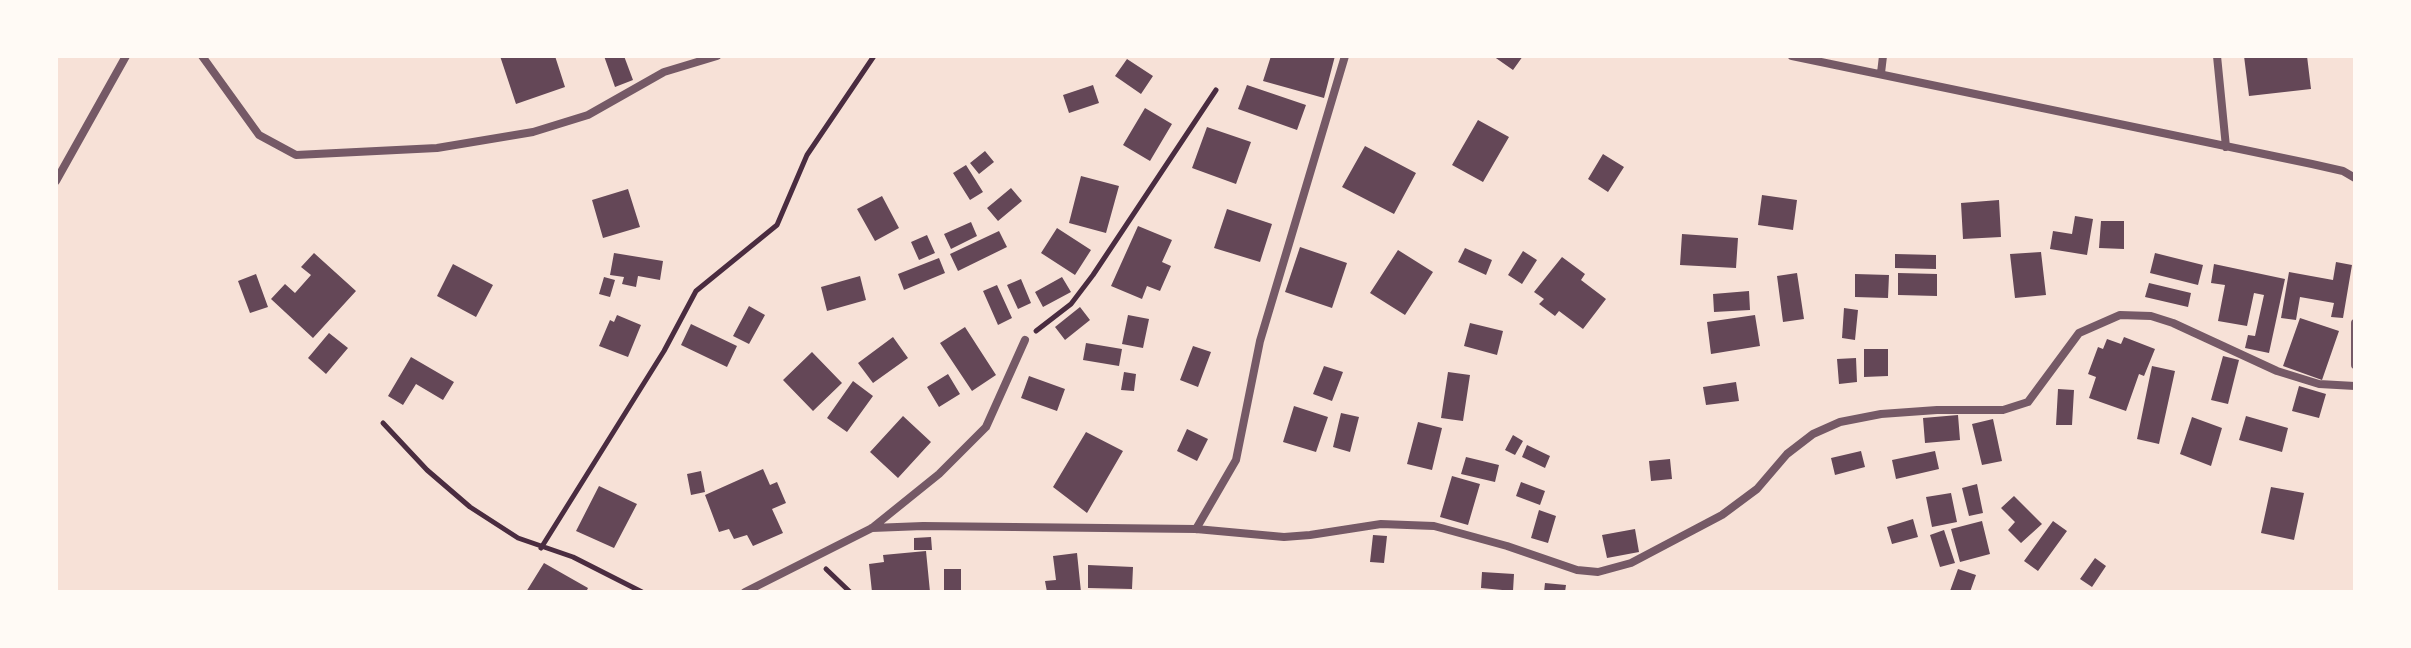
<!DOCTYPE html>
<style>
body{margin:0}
#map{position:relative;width:2411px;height:648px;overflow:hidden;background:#f7e1d7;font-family:"PT Sans",sans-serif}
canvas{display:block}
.frame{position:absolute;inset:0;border:58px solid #fffaf5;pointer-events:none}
</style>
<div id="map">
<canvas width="2411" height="648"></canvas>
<div class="frame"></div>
</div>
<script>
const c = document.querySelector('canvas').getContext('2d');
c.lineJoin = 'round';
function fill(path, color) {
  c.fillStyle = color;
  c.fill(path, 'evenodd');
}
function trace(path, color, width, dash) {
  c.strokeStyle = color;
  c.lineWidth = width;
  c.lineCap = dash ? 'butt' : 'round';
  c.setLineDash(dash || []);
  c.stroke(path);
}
fill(new Path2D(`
 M500,56H555L565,87L516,104Z
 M604,56H624L633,80L615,87Z
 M1271,56H1335L1324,98L1263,81Z
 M1493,56H1523L1513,70Z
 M2244,56H2307L2311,89L2249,96Z
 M1127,59L1153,76L1141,94L1115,76Z
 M1093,85L1099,103L1069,113L1063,95Z
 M1247,85L1306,105L1297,130L1238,109Z
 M1145,108L1172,124L1150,161L1123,145Z
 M1478,120L1509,137L1483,182L1452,165Z
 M1207,127L1251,142L1236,184L1192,168Z
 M1365,146L1416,173L1394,214L1342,187Z
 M985,151L994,162L979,174L970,163Z
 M1603,154L1624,167L1608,192L1588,179Z
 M966,165L983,192L970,200L953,173Z
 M1081,176L1119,186L1106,233L1069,223Z
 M1011,188L1022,201L998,221L987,208Z
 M628,189L640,227L603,238L592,200Z
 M1762,195L1797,200L1793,230L1758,225Z
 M882,196L899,228L875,241L857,209Z
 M1999,200L2001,237L1963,239L1961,203Z
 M1227,209L1272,224L1260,262L1214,248Z
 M2075,216L2093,219L2087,255L2050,249L2053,231L2072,234Z
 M2101,221H2124V249L2099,248Z
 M971,222L977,236L951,249L944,234Z
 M1138,226L1172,240L1162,262L1171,266L1160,291L1147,286L1142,299L1111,286Z
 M1057,228L1091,250L1075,275L1041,253Z
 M999,231L1007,247L958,271L950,254Z
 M1682,234L1738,238L1736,268L1680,265Z
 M927,235L935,253L919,260L911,242Z
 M1300,247L1347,263L1332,308L1285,292Z
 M1465,248L1492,260L1486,275L1458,262Z
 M1398,250L1433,272L1405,315L1370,293Z
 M1523,251L1537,260L1522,284L1508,275Z
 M2041,252L2046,295L2015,298L2010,254Z
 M314,253L356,291L313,338L271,299L285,284L295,293L311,275L301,267Z
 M614,253L663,261L660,280L638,276L636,287L622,284L624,277L610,275Z
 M2155,253L2203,265L2198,285L2150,273Z
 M1895,254L1936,255V269L1895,268Z
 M1562,257L1585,274L1581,280L1606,299L1583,329L1559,311L1555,316L1539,304L1544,299L1534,292Z
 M939,258L945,273L904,290L898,274Z
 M2336,262L2352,265L2343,318L2331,317L2334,303L2300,297L2296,320L2281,318L2289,272L2333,280Z
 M453,264L493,285L476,317L437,296Z
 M2214,264L2285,279L2269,353L2245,348L2248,335L2255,336L2264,295L2254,293L2247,326L2218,321L2225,285L2211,283Z
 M1797,273L1804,319L1783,322L1777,276Z
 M1898,273L1937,274V296L1898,295Z
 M256,274L268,307L250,313L238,281Z
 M1855,274L1889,275L1888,298L1855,297Z
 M860,276L866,300L827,311L821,287Z
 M604,277L615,280L610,297L599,294Z
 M1062,277L1071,292L1043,307L1035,292Z
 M1021,279L1031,303L1018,309L1007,285Z
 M2149,283L2191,293L2188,307L2145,297Z
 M997,285L1012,318L998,325L983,291Z
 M1749,291L1750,310L1714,312L1713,294Z
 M749,306L765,315L749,344L733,336Z
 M1080,307L1090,320L1065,340L1055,327Z
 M1844,308L1858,310L1855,340L1842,338Z
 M617,315L641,325L628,357L599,346L610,320L614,322Z
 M1128,315L1149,319L1143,348L1122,344Z
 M1755,315L1760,346L1711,354L1707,322Z
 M2300,318L2339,331L2322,380L2283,366Z
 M1470,323L1503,331L1497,355L1464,346Z
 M691,324L737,346L727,367L681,345Z
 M965,327L996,375L972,391L940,343Z
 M329,333L348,348L326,374L308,358Z
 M893,337L908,358L873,383L858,363Z
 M2124,337L2155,349L2144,376L2139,374L2126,411L2089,398L2096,377L2088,374L2098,347L2103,349L2107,339L2121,344Z
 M1086,343L1122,349L1119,366L1083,360Z
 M1193,346L1211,352L1198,387L1180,380Z
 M1864,349H1888V376L1864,377Z
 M812,352L842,383L813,411L783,380Z
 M2223,356L2239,360L2228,404L2211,400Z
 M411,357L454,382L443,400L416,384L403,405L388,396Z
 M1856,358L1857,382L1839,384L1837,359Z
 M1324,366L1343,372L1332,401L1313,394Z
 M2152,366L2175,371L2159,444L2137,439Z
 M1124,372L1136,374L1134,391L1121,390Z
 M1448,372L1470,375L1463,421L1441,418Z
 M948,374L960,394L939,407L927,387Z
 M1029,376L1065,389L1057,411L1021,398Z
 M853,381L873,396L847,432L827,418Z
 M1736,382L1739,401L1706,405L1703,387Z
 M2299,386L2326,394L2319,418L2292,411Z
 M2058,389L2074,390L2072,425H2056Z
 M1294,406L1328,417L1316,452L1283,442Z
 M1341,413L1359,417L1350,452L1333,447Z
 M1958,415L1960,440L1925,443L1923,418Z
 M903,416L931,442L898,478L870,452Z
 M2246,416L2288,428L2282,452L2239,440Z
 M2192,417L2222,428L2211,466L2180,454Z
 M1993,419L2002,461L1982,465L1972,424Z
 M1418,422L1442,428L1432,470L1407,464Z
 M1187,429L1208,439L1197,461L1177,451Z
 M1086,432L1123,451L1087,513L1053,487Z
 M1513,435L1523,441L1515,455L1505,450Z
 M1527,445L1550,456L1545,468L1522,457Z
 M1861,451L1865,467L1835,475L1831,458Z
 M1935,451L1939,469L1896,479L1892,460Z
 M1466,457L1499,465L1495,482L1461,474Z
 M1670,459L1672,479L1651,481L1649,461Z
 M763,469L770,485L777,482L786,503L772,509L783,533L753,546L747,535L734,539L729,529L719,532L705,495Z
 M701,471L705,492L691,495L687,474Z
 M1452,476L1480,484L1468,525L1440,517Z
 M1521,482L1545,491L1540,505L1516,496Z
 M1977,484L1983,513L1969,516L1962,488Z
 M599,486L637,504L614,548L576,531Z
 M2271,487L2304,493L2294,540L2261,533Z
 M1951,493L1957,522L1932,527L1926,497Z
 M2014,496L2042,524L2021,543L2008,530L2015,522L2001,508Z
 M1539,510L1556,516L1548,543L1531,538Z
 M1913,519L1918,537L1892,544L1887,527Z
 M1982,521L1990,554L1960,562L1951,529Z
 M2053,521L2067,531L2038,571L2024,561Z
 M1635,529L1639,552L1607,558L1602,535Z
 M1944,530L1955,563L1940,567L1930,535Z
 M1373,535L1387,536L1384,563L1370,562Z
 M931,537L932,550H914V538Z
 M926,551L930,592H872L869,564L884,562L883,555Z
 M1077,553L1081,592H1047L1045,581L1056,580L1053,556Z
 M2095,558L2106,566L2092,587L2080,579Z
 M544,563L588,588L586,592H526Z
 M1088,565L1133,567L1132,589L1088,588Z
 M944,569H961V592H944Z
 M1958,569L1976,575L1970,592L1950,591Z
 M1482,572L1514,574L1513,591L1481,588Z
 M1545,583L1566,585L1565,592H1544Z`), '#644757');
trace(new Path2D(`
 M1036,331L1071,304L1093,275L1216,90
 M383,423L427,470L470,507L518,538L573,557L642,592
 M541,548L664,351L696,291L777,225L807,155L874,56
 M826,569L850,592`), '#4a2c40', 5);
trace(new Path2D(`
 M202,56L259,135L296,155L437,148L533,132L588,115L664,72L717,56
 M1792,56L2312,164L2343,171L2355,178
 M2217,56L2226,147
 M1881,73L1883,56
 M56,181L126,56
 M2355,323V365
 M872,528L923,526L1196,529L1284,537L1310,535L1381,524L1434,526L1507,546L1577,570L1598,572L1631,563L1722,515L1757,489L1787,454L1813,434L1840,422L1881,414L1937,410H2003L2028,402L2079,333L2120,315L2151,316L2173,323L2277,371L2319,384L2355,386
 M1196,529L1236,460L1260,341L1345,56
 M745,592L872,528L939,474L986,427L1025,340`), '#755966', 8);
</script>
